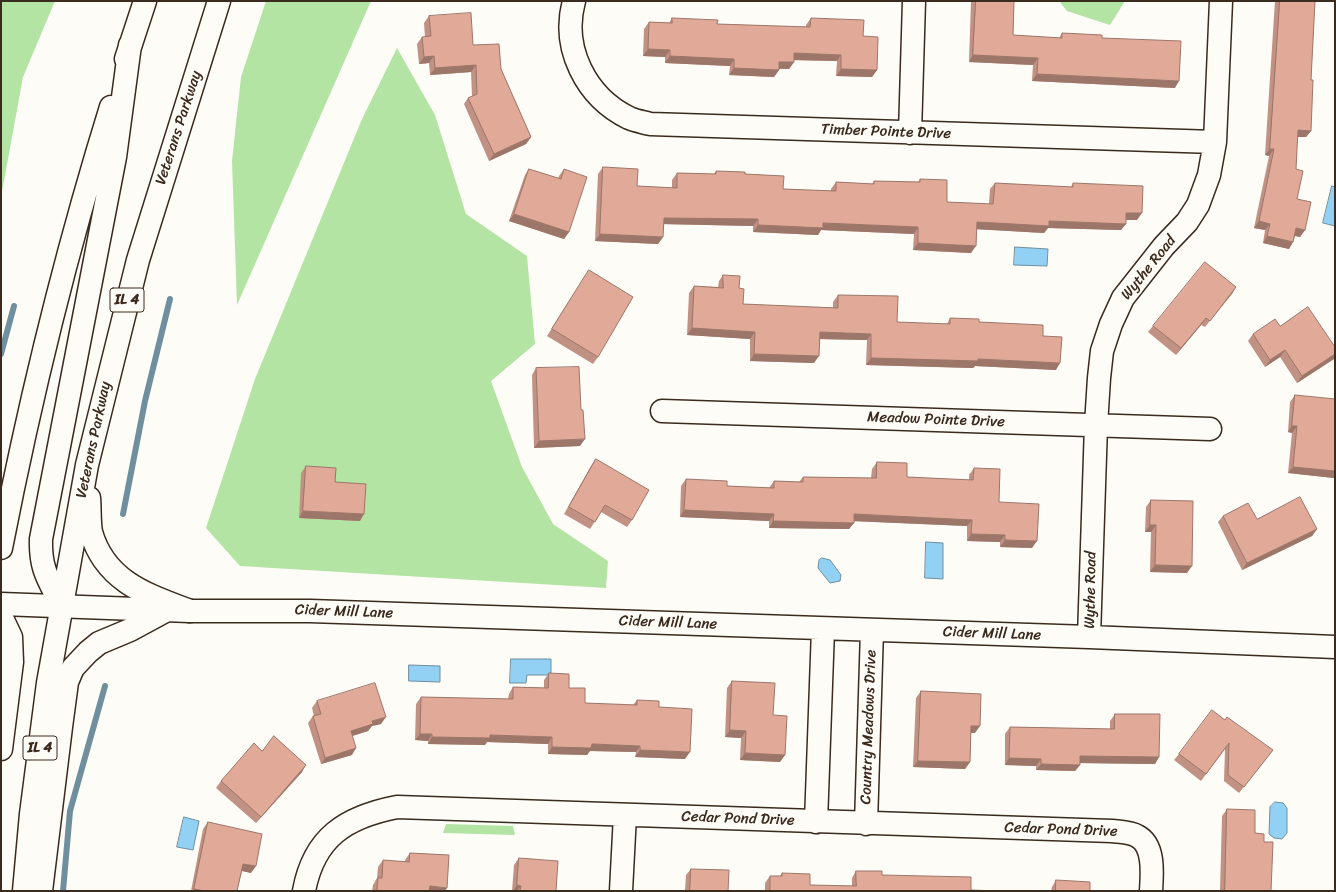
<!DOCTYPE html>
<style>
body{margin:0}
#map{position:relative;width:1336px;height:892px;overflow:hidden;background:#fdfcf7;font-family:Sriracha,sans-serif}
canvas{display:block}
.frame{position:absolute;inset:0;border:2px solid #3b2a1e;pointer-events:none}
</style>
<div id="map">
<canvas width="1336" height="892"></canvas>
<div class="frame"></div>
</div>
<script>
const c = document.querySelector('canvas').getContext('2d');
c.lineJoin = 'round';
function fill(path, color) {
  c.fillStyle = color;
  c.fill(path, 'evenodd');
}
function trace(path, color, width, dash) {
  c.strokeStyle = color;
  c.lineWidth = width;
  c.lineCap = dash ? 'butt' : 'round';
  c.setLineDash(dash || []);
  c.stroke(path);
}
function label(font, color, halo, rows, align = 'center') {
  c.font = font + ' Sriracha,sans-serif';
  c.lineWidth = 3.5;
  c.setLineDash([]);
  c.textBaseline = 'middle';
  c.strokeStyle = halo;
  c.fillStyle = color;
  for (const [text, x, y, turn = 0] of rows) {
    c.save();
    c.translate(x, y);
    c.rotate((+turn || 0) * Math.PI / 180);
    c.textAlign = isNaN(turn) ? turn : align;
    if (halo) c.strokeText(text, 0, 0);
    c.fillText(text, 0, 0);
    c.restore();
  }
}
fill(new Path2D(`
 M1,1H55L23,77L1,197Z
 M266,1H371L237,305L232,161L241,77Z
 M1059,1H1125L1110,25L1067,11Z
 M397,48L435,115L466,214L527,256L535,344L491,381L522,467L553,524L608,561L606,588L240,566L206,528L255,379L362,119Z
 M446,824L513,826L515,835L443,833Z`), '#b3e4a3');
const water = new Path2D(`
 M1332,186L1335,187V226L1323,223Z
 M1015,247L1048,249L1047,266L1014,265Z
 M926,542L943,543V579L925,578Z
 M822,558L830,560L841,575L840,581L830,583L818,568L819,560Z
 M511,659H551V675H527L526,683H510Z
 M409,665L440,666V682L409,681Z
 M1275,802L1283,803L1287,808V833L1282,839L1274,838L1269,834L1270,807Z
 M184,817L199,821L193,850L177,847Z`);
fill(water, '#92d1f3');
trace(water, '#6f8e9e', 1);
trace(new Path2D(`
 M1,354L14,306
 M123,514L145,401L170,299
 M63,891L70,811L105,686`), '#6f8e9e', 6);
const street = new Path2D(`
 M574,1C561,48 586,97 629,118C636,121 643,122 650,124L1215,142
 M910,133L914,1
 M662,411L1210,429
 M1,604L190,611H310L1089,637L1335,647
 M1089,637L1096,425L1099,378L1102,351L1111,324L1123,298L1164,246L1187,222L1198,205L1209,175L1215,142L1221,1
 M816,822L823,629
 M866,824L872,630
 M304,891C314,837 346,817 397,807L1112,831C1120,832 1130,832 1137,836C1155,845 1152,874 1151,891
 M621,891L625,815`);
const highway = new Path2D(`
 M126,59L145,1
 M89,498C90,508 89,521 91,532C105,582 148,595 190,611
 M1,548C30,399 66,252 111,107
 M62,606C49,580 40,570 41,539L115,157L130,45
 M1,616L11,637L12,662L1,749
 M24,891L31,814L48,683L87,465L138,260L219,1
 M41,891L61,727L67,682L73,668L88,652L99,643L130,630L167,610`);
trace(street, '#3b2a1e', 25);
trace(highway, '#3b2a1e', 25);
trace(street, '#fdfcf7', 22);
trace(highway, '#fdfcf7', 22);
fill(new Path2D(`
 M971,1H1014L1013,35L1059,38L1062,33L1102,38L1175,88L1032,81L1033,65L969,62Z
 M1275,1H1315L1311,80V131L1306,137H1297L1296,169L1297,199L1305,230L1300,237L1295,236L1293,242L1289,249L1263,243L1265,230L1254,228L1269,156L1265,155Z
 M429,16L473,45L501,69L531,137L526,144L489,161L464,104L468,98L472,96L471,72L430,75L429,63L419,64L417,44L422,37H425L424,23Z
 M672,18L717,24L806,27V25L811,18L863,36L877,70L872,77L836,76L837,61L794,60V62L789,69H779V70L774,77L729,75L730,66L665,63V57L643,56L644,29L649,22L669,23Z
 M603,167L637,186L672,188V180L677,173L714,174L716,171L745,174L783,189L831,191V189L836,182L872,184L874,181L918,182L920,179L947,202L989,204L990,189L995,183L1071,187L1073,183L1137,220H1126L1121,230L1048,228L1044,233L977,229L971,253L913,250L914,234L821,230L818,235L753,232V226L664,224L663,237L658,244L595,241L598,174Z
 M529,169L558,179L559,176L564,169L569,232L564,239L509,221L525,175Z
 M589,270L598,357L593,364L547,336Z
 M723,275L739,288L743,304L833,308V302L838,295L897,322L947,324L950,318L979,322L1043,336L1056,370L975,366L973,368L866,365L867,340L820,339L814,363L750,361V339L687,335L689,293L694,286L718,287L719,281Z
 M1236,287L1205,327L1201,325L1176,355L1148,332L1153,326Z
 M1280,326L1335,347V357L1334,359L1297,383L1280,357L1265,367L1248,341L1253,334Z
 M536,368L580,446L534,448L532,375Z
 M1295,395L1334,478L1288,473L1292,433L1288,432L1290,402Z
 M596,459L632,520L627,527L601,512L590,529L564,514L591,466Z
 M877,462L907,477L969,480V475L974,468L1032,548L1000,547V542L967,541V526L854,521V523L849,529L769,528V521L680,517L681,486L686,479L727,486L769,488L774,481L799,482L803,477L871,478L872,469Z
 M306,466L335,482L360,521L299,518L301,473Z
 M1151,500L1187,573L1150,572L1151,532H1145L1146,507Z
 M1223,516L1257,519L1317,529L1312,536L1242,570L1218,522Z
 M549,673L569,688L585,703L633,705L637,700L659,707L685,759L635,757L636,752L590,751L587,755L548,754V744L487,742L485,745L428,744V741L415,740L416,704L421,697L508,699L509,694L513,687L544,688V680Z
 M732,681L773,715L785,755L780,762L740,760L741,738L725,737L727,688Z
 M921,691L975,733H971L970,762L965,769L913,767L916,698Z
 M317,701L381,724L372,726L368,731L352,736V755L321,764L308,723L313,716H314L312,708Z
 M1115,714L1159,757L1155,764L1080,763V765L1075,771L1036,770V766L1005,765V734L1010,727L1110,729V721Z
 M1225,720L1273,750L1239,793L1224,781L1225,749L1201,781L1174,760L1179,754Z
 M262,751L302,772L256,823L216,788L221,781Z
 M1227,809L1264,842L1271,891H1220L1222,816Z
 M208,822L251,873L242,871L237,891H191L203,829Z
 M410,853L445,891H372L373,885L377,878L378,867L383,860L405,862V860Z
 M519,858L556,891H512L514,865Z
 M691,869L728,891H685L686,875Z
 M856,871L882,875L971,890L998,891H765V883L770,876H780L782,873L810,885L852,886V878Z
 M1056,880L1090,891H1051L1052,887Z`), '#c19183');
fill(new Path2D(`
 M648,49L670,50L665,57L643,56Z
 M794,53L841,55L837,61L789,60Z
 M973,55L1038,58L1033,65L969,62Z
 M434,56L429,63L419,64L424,57Z
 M670,56L734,59L730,66L665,63Z
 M779,62H794L789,69L774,68Z
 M476,65L471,72L430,75L435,68Z
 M734,68L779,70L774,77L729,75Z
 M841,69L877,70L872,77L836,76Z
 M1037,74L1179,81L1175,88L1032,81Z
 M1298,130L1311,131L1306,137H1293Z
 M531,137L526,144L489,161L494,154Z
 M1270,149H1274L1269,156L1265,155Z
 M1126,213H1142L1137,220H1121Z
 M514,214L569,232L564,239L509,221Z
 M664,218L758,219L753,226L659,224Z
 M1049,221L1126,224L1121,230L1048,228L1044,233L972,229L977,222Z
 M1259,221L1270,224L1265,230L1254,228Z
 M823,223L918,227L914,234L821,230L818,235L753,232L758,225Z
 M1296,228L1305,230L1300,237L1291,235Z
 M600,234L663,237L658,244L595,241Z
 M1267,236L1293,242L1289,249L1263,243Z
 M918,243L976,246L971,253L913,250Z
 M1236,287L1232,294L1205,327L1210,321Z
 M1206,318L1201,325L1176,355L1181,348Z
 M692,328L755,332L750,339L687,335Z
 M820,332L871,334L867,340L815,339Z
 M1285,350L1280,357L1265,367L1270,360Z
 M754,354L819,356L814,363L750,361Z
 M1335,354V357L1334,359L1297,383L1302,376Z
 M871,358L978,359L1060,363L1056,370L975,366L973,368L866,365Z
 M1292,426H1297L1292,433L1288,432Z
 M585,439L580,446L534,448L539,441Z
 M1293,467L1335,471V477L1334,478L1288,473Z
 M684,510L774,514L769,521L680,517Z
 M303,511L364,514L360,521L299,518Z
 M854,514L972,520L967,526L850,521Z
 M773,521L854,523L849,529L769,528Z
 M1150,525H1156L1151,532H1145Z
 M1317,529L1312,536L1242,570L1247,563Z
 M971,534L1005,535L1000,542L967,541Z
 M1005,540L1037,541L1032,548L1000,547Z
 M1155,565L1192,566L1187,573L1150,572Z
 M386,717L381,724L372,726L368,731L346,738L351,731L372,721Z
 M971,726H980L975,733H966Z
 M730,730L746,731L741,738L725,737Z
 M420,734H432L428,741L415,740Z
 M490,735L552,737L548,744L487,742L485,745L428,744L432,737Z
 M592,744L640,746L636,752L590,751L587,755L548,754L552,747Z
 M356,748L352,755L321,764L325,758Z
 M640,750L690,752L685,759L635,757Z
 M745,753L785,755L780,762L740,760Z
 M1080,756L1159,757L1155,764L1075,763Z
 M1009,758L1041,759L1036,766L1005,765Z
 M918,761L970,762L965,769L913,767Z
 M1041,764L1080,765L1075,771L1036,770Z
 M306,765L302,772L256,823L261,817Z
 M243,864L256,866L251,873L238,870Z
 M517,885L521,886L517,891H513Z
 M430,886L447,888L445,891H426Z
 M194,889L205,891H193Z`), '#9d766a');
const building = new Path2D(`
 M976,1H1014L1013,35L1062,38V33L1102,35V38L1181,41L1179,81L1037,74L1038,58L973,55Z
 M1280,1H1315L1311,80H1313L1311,131L1298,130L1296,169L1303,171L1297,199L1311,202L1305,230L1296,228L1293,242L1267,236L1270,224L1259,221L1274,149H1270Z
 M471,13L473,45L499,44L501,69L531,137L494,154L468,98L477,94L476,65L435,68L434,56L424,57L422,37L431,36L429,16Z
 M672,18L718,20L717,24L810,27L811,18L864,20L863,36L878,37L877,70L841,69V55L794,53V62H779V70L734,68V59L670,56V50L648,49L649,22L672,23Z
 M603,167L638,169L637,186L677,188V173L716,174V171L745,172V174L784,176L783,189L836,191V182L874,184V181L920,182V179L947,180V202L993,204L995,183L1073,187V183L1143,186L1142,213H1126V224L1049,221V226L977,222L976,246L918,243V227L823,223V228L758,225V219L664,218L663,237L600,234Z
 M529,169L561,179L564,169L587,177L569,232L514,214Z
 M1205,262L1236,287L1210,321L1206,318L1181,348L1153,326Z
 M589,270L633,297L598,357L552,329Z
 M723,275L740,276L739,288L744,289L743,304L838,308V295L898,296L897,322L950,324V318L979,319V322L1043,325V336L1062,337L1060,363L978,359V361L871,358V334L820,332L819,356L754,354L755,332L692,328L694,286L723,288Z
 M1308,307L1335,347V354L1302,376L1285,350L1270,360L1253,334L1275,319L1280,326Z
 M579,367L581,410H583L585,439L539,441L536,368Z
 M1295,395L1335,399V471L1293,467L1297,426H1292Z
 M596,459L649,490L632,520L605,505L595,522L569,507Z
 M877,462L907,463V477L973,480L974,468L1000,469L999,502L1039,504L1037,541L1005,540V535L971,534L972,520L854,514V523L773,521L774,514L684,510L686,479L727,481V486L774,488V481L803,482V477L876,478Z
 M306,466L336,468L335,482L366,484L364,514L303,511Z
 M1300,497L1317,529L1247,563L1223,516L1248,503L1257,519Z
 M1151,500L1193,501L1192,566L1155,565L1156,525H1150Z
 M549,673L569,674V688H585V703L637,705V700L659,701V707L692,709L690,752L640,750V746L592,744L591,748L552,747V737L490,735V738L432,737V734H420L421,697L513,699V687L548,688Z
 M732,681L775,683L773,715L787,716L785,755L745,753L746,731L730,730Z
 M375,683L386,717L372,721L373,724L351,731L356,748L325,758L313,716L321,714L317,701Z
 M921,691L981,694L980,726H971L970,762L918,761Z
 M1212,710L1225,720L1227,717L1273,750L1244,787L1228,775L1229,743L1206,774L1179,754Z
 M1115,714H1160L1159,757L1080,756V765L1041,764V759L1009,758L1010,727L1114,729Z
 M274,736L306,765L261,817L221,781L254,743L262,751Z
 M1227,809L1255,810V833L1264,834V842H1273L1271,891H1225Z
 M208,822L262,834L256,866L243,864L237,891H205L194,889Z
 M410,853L449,855L447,888L430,886L429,891H377L378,878H382L383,860L409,862Z
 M519,858L558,861L556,891H520L521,886L517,885Z
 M691,869L729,870L728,891H690Z
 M856,871H882V875L971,877V890L998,891H770V876H782V873L810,874V885L856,886Z
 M1056,880L1090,882V891H1056Z`);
fill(building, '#e0a998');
trace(building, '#9d766a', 1);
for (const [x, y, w] of [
 [127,300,34],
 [40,748,34]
]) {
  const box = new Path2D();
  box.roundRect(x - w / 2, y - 12, w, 24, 3);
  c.fillStyle = '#fdfcf7';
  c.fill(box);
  trace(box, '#3b2a1e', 1);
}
label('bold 14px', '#3b2a1e', null, [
 ["IL 4",127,300],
 ["IL 4",40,748]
]);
label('15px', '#3b2a1e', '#fdfcf7', [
 ["Veterans Parkway",179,128,-72],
 ["Timber Pointe Drive",886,132,2],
 ["Wythe Road",1149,268,-51],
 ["Meadow Pointe Drive",936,420,2],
 ["Veterans Parkway",94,440,-78],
 ["Wythe Road",1091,590,-89],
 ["Cider Mill Lane",344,612,2],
 ["Cider Mill Lane",668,623,2],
 ["Cider Mill Lane",992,634,2],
 ["Country Meadows Drive",869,727,-88],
 ["Cedar Pond Drive",738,819,2],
 ["Cedar Pond Drive",1061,830,2]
]);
</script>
